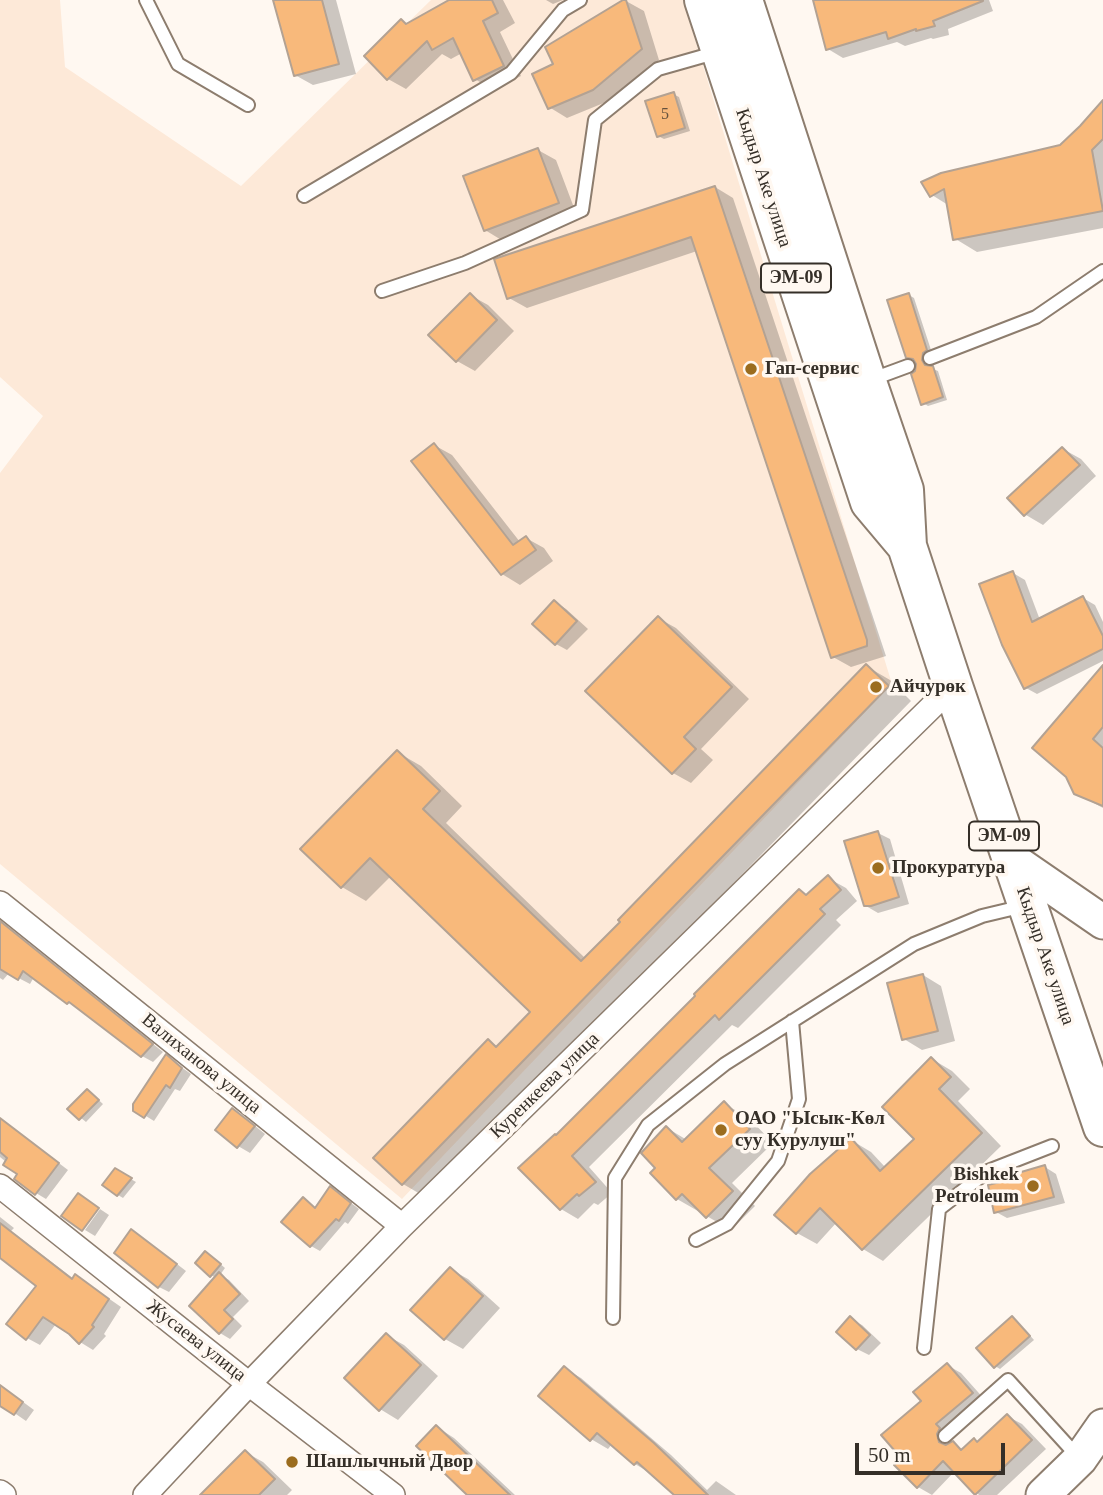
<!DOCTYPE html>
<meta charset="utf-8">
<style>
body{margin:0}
#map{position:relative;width:1103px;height:1495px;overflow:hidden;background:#fff8f1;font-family:"Times New Roman",serif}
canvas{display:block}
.scale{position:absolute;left:855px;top:1443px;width:150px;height:32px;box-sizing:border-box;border:4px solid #352f28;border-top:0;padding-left:9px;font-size:21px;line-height:24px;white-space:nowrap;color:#352f28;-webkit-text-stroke:5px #fff8f1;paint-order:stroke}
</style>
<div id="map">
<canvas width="1103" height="1495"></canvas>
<div class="scale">50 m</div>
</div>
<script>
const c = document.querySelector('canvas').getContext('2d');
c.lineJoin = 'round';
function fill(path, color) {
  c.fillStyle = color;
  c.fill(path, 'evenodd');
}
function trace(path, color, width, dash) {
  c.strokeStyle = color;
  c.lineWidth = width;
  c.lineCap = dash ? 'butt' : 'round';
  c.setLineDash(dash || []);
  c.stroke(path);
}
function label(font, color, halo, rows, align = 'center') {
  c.font = font + ' "Times New Roman",serif';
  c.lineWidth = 7;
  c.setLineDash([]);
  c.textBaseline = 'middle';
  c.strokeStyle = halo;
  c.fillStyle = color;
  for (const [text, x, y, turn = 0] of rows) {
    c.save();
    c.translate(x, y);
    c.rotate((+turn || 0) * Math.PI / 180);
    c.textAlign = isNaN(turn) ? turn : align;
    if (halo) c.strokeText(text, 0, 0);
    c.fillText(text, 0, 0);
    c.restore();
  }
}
fill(new Path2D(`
 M0,0H60L65,67L241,186L431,0H683L892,684L402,1199L0,864V473L43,416L0,377Z`), '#fde9d8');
fill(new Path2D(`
 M275,0H336L356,74L313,85L295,75Z
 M452,0H503L515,23L500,32L521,76L493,90L475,79L462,53L451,59L442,54L406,89L388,79Z
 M546,0H563L553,4Z
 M814,0H989L993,11L948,29L949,35L933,39L931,38L905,46L897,42L843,58L828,49Z
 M626,1L644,11L659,60L611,100L567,118L549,107L555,64Z
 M673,94L679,97L690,131L664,139L658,136Z
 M1103,103V228L977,252L954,238L948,205L932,195L923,182L1061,146Z
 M538,150L556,160L576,213L503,241L485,230Z
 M715,187L733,198L886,656L851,667L833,657L697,251L527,308L509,298Z
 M470,295L488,305L514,331L475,371L457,361Z
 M909,295L914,298L932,353L928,356L926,365L928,367L938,371L947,400L928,406L923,403L917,372L916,360L907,356Z
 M434,445L452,455L520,542L526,538L544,548L553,561L520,585L502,574Z
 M1063,449L1081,459L1096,476L1043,525L1026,515L1010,499Z
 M1013,573L1025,580L1040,620L1083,598L1095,605L1103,622V661L1037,694L1026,688Z
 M555,602L566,609L588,629L567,650L556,644Z
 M658,618L676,628L749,699L701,749L713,760L691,783L673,773Z
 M866,666L890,680L911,701L427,1198L403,1184L488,1041L499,1047L532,1012L391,876L366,901L342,887L303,849L397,752L421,766L462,806L446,823L586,959Z
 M1103,668V808L1075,793Z
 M878,833L890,839L909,904L878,913L866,906L847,842Z
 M828,878L846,888L857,901L836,920L841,925L738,1028L732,1025L589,1167L612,1193L598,1205L594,1203L578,1219L561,1209L557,1137L799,891L808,896Z
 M0,918L2,922L163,1052L153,1062L142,1056L79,1008L68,1002L34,977L30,984L9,973L3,980L0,978Z
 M923,975L941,986L955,1041L922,1050L904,1039Z
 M167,1057L191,1074L180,1091L175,1089L154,1121L133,1108Z
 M932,1059L952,1071L970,1089L958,1101L1001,1146L883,1261L863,1249L837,1222L817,1244L797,1233L777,1215L851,1140L871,1152L886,1168L916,1139Z
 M92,1094L103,1104L86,1122L70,1109Z
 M724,1104L748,1117L773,1143L732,1183L755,1206L731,1230L677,1199L652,1173L658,1168L667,1128L687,1140Z
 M233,1110L244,1117L265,1134L250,1153L238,1146L217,1130Z
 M0,1130H15L68,1170L46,1199L36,1193L20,1173L0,1157Z
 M1045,1167L1056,1174L1065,1203L1007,1218L996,1212L1014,1181Z
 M115,1170L136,1182L123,1198L118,1195Z
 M339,1194L359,1209L348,1224L345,1222L320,1251L311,1246L303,1199L316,1209Z
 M100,1209L109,1215L95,1236L85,1230Z
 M0,1217L14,1228L11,1231L74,1279L88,1284L121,1307L104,1334L106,1336L93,1350L80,1342L56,1324L40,1345L27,1338L38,1286L0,1256Z
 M142,1237L186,1271L169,1292L159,1287L116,1253Z
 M211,1256L225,1268L220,1275L229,1280L249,1301L233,1317L242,1326L230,1339L220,1333L216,1278L211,1275Z
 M450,1269L468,1279L500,1308L463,1349L445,1339Z
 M1012,1318L1017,1321L1034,1340L1000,1369L995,1366Z
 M850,1319L862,1325L881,1343L869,1355L857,1349Z
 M386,1335L404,1345L438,1376L398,1420L380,1409Z
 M947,1365L961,1373L986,1401L949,1433L954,1437L950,1442L964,1450L979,1443L1007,1416L1022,1424L1046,1449L997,1495H979L955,1471L932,1495L918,1487L904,1458L924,1402Z
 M564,1368L581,1378L671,1455L707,1490L716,1481L736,1495H676L652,1474L635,1464L612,1444L608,1449L591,1439Z
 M0,1385L34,1410L26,1421L0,1403Z
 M437,1427L454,1438L515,1495H470Z
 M245,1452L263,1462L292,1490L287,1495H202Z`), '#0003');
const building = new Path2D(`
 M273,0H322L339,64L294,76Z
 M449,0H492L498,13L483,21L504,66L473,81L453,38L432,50L427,41L387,80L364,56L401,19L406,24Z
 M623,0H626L642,49L593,90L548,109L532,74L553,64L545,47Z
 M813,0H983V1L933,21L935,26L916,31V29L888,39L886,32L826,50Z
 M674,92L685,128L657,137L645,101Z
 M1103,100V139L1092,150L1103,211L953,240L944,189L930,197L921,182L941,173L1060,145L1080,126Z
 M538,148L559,203L484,231L463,176Z
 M715,186L867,640V646L831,658L691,237L507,299L494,259Z
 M470,293L497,320L456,362L428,335Z
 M909,293L927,350L923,353L922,360L925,365L933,366L943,397L921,405L911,374L915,371L916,364L913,359L906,358L887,300Z
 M434,443L513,545L526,536L536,550L501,575L411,461Z
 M1062,447L1080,465L1024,516L1007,498Z
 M1013,571L1032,622L1083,596L1103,636V649L1024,689L1002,645L979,584Z
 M554,600L577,621L555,645L532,624Z
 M658,616L732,687L684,737L696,749L672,774L585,691Z
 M866,664L889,686L402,1185L373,1158L488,1039L496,1047L530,1012L370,858L341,888L300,849L397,750L440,791L423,809L581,961L620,922L618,920Z
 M1103,665V727L1093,739L1103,748V806L1074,794L1066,777L1032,748Z
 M878,831L899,897L871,906H864L844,841Z
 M828,875L841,890L820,909L825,914L719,1020L715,1015L572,1156L596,1182L579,1196L577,1194L560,1210L518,1168L555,1134L556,1135L695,996L694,994L799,889L806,895Z
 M0,921L153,1044L141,1057L69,1002L67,1004L23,971L18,980L0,969Z
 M923,974L938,1031L902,1040L887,983Z
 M166,1054L182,1068L170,1088L166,1085L144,1118L133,1111V1104Z
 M931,1057L951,1077L939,1089L982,1133L862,1250L820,1208L796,1234L774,1215L810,1174L851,1138L880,1171L914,1139L882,1107Z
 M87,1089L99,1100L79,1120L67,1109Z
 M724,1101L750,1129L709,1168L733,1191L706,1218L682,1194L676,1200L650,1173L655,1168L641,1153L666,1126L682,1142Z
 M232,1108L255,1126L237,1148L215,1130Z
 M0,1118L59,1163L35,1195L14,1179L17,1174L3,1165L7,1158L0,1152Z
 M1045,1165L1054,1197L994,1213L988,1185L1012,1179L1011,1175Z
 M115,1168L132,1178L117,1196L102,1185Z
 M330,1186L351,1203L339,1221L336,1219L310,1247L281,1222L303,1197L315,1208Z
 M78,1193L99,1208L82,1231L61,1216Z
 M0,1223L72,1279L75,1274L109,1299L92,1325L94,1327L79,1344L69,1334L43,1317L26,1340L6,1324L36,1286L0,1258Z
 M131,1229L177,1264L158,1288L114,1253Z
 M205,1251L221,1264L210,1277L195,1263Z
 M450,1267L483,1296L444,1340L410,1310Z
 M219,1272L240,1294L224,1310L233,1319L219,1334L189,1306Z
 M850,1316L870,1335L856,1350L836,1332Z
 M1012,1316L1030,1336L994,1368L976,1348Z
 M386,1333L421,1365L379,1411L344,1378Z
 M947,1363L973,1393L936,1424L940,1428L937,1434L939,1442L946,1445L953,1441L961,1450L974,1438L977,1442L1007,1414L1032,1440L975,1495L943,1461L917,1488L894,1465L901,1458L881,1435L921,1401L913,1392Z
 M564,1366L654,1443L708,1495H674L637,1462L634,1465L597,1433L590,1441L538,1396Z
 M0,1385L23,1402L14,1415L0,1406Z
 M436,1425L510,1495H467L416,1446Z
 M245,1450L275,1479L259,1495H200Z`);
fill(building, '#f8b97b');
trace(building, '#b3a293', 2);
const lane = new Path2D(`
 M146,0L178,64L248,105
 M304,196L511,73L563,10L580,0
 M382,291L465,263L582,210L595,120L658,69L718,52
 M930,358L1036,317L1103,271
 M870,380L908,366
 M696,1240L727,1224L778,1161L799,1099L792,1021
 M613,1318L615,1178L648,1125L725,1064L914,944L982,916L1024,906
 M924,1348L939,1209L988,1171L1052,1146
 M945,1436L1008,1380L1079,1458`);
const street = new Path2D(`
 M0,903L402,1226
 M0,1186L249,1384L393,1495
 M0,1492L4,1495
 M145,1495L249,1384L402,1226L953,686`);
const secondary = new Path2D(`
 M1013,860L1103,922
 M1043,1495L1080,1459L1103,1426`);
const highway = new Path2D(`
 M704,0L870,502L907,546
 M743,0L867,382L904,490L907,546L953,686L1103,1127`);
trace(lane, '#8d7d6e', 16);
trace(street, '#8d7d6e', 26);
trace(secondary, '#8d7d6e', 37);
trace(highway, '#8d7d6e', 42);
trace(lane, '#fff', 12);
trace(street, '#fff', 23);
trace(secondary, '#fff', 33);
trace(highway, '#fff', 38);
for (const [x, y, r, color] of [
 [751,369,7,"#9b6c1e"],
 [876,687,7,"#9b6c1e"],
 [878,868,7,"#9b6c1e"],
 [721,1130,7,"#9b6c1e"],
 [1033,1186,7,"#9b6c1e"],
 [292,1462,7,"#9b6c1e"]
]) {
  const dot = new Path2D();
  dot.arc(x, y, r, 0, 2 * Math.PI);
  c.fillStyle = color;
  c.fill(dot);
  trace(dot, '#fff8f1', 2.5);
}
label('16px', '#66523d', null, [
 ["5",665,115]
]);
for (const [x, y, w] of [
 [796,278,70],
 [1004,836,70]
]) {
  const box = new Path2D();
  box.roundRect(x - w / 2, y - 14.5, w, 29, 5);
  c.fillStyle = '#fff8f1';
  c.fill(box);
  trace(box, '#352f28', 2);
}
label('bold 18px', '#352f28', null, [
 ["ЭМ-09",796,278],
 ["ЭМ-09",1004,836]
]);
label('19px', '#352f28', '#fff8f1', [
 ["Кыдыр Аке улица",763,178,72],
 ["Кыдыр Аке улица",1045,956,71],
 ["Валиханова улица",201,1064,39],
 ["Куренкеева улица",545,1086,-44],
 ["Жусаева улица",196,1341,38]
]);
label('bold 19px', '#352f28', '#fff8f1', [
 ["Гап-сервис",765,369],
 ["Айчурөк",890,687],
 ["Прокуратура",892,868],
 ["ОАО \"Ысык-Көл",735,1119],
 ["суу Курулуш\"",735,1141],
 ["Bishkek",1019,1175,"right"],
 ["Petroleum",1019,1197,"right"],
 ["Шашлычный Двор",306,1462]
], 'left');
</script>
